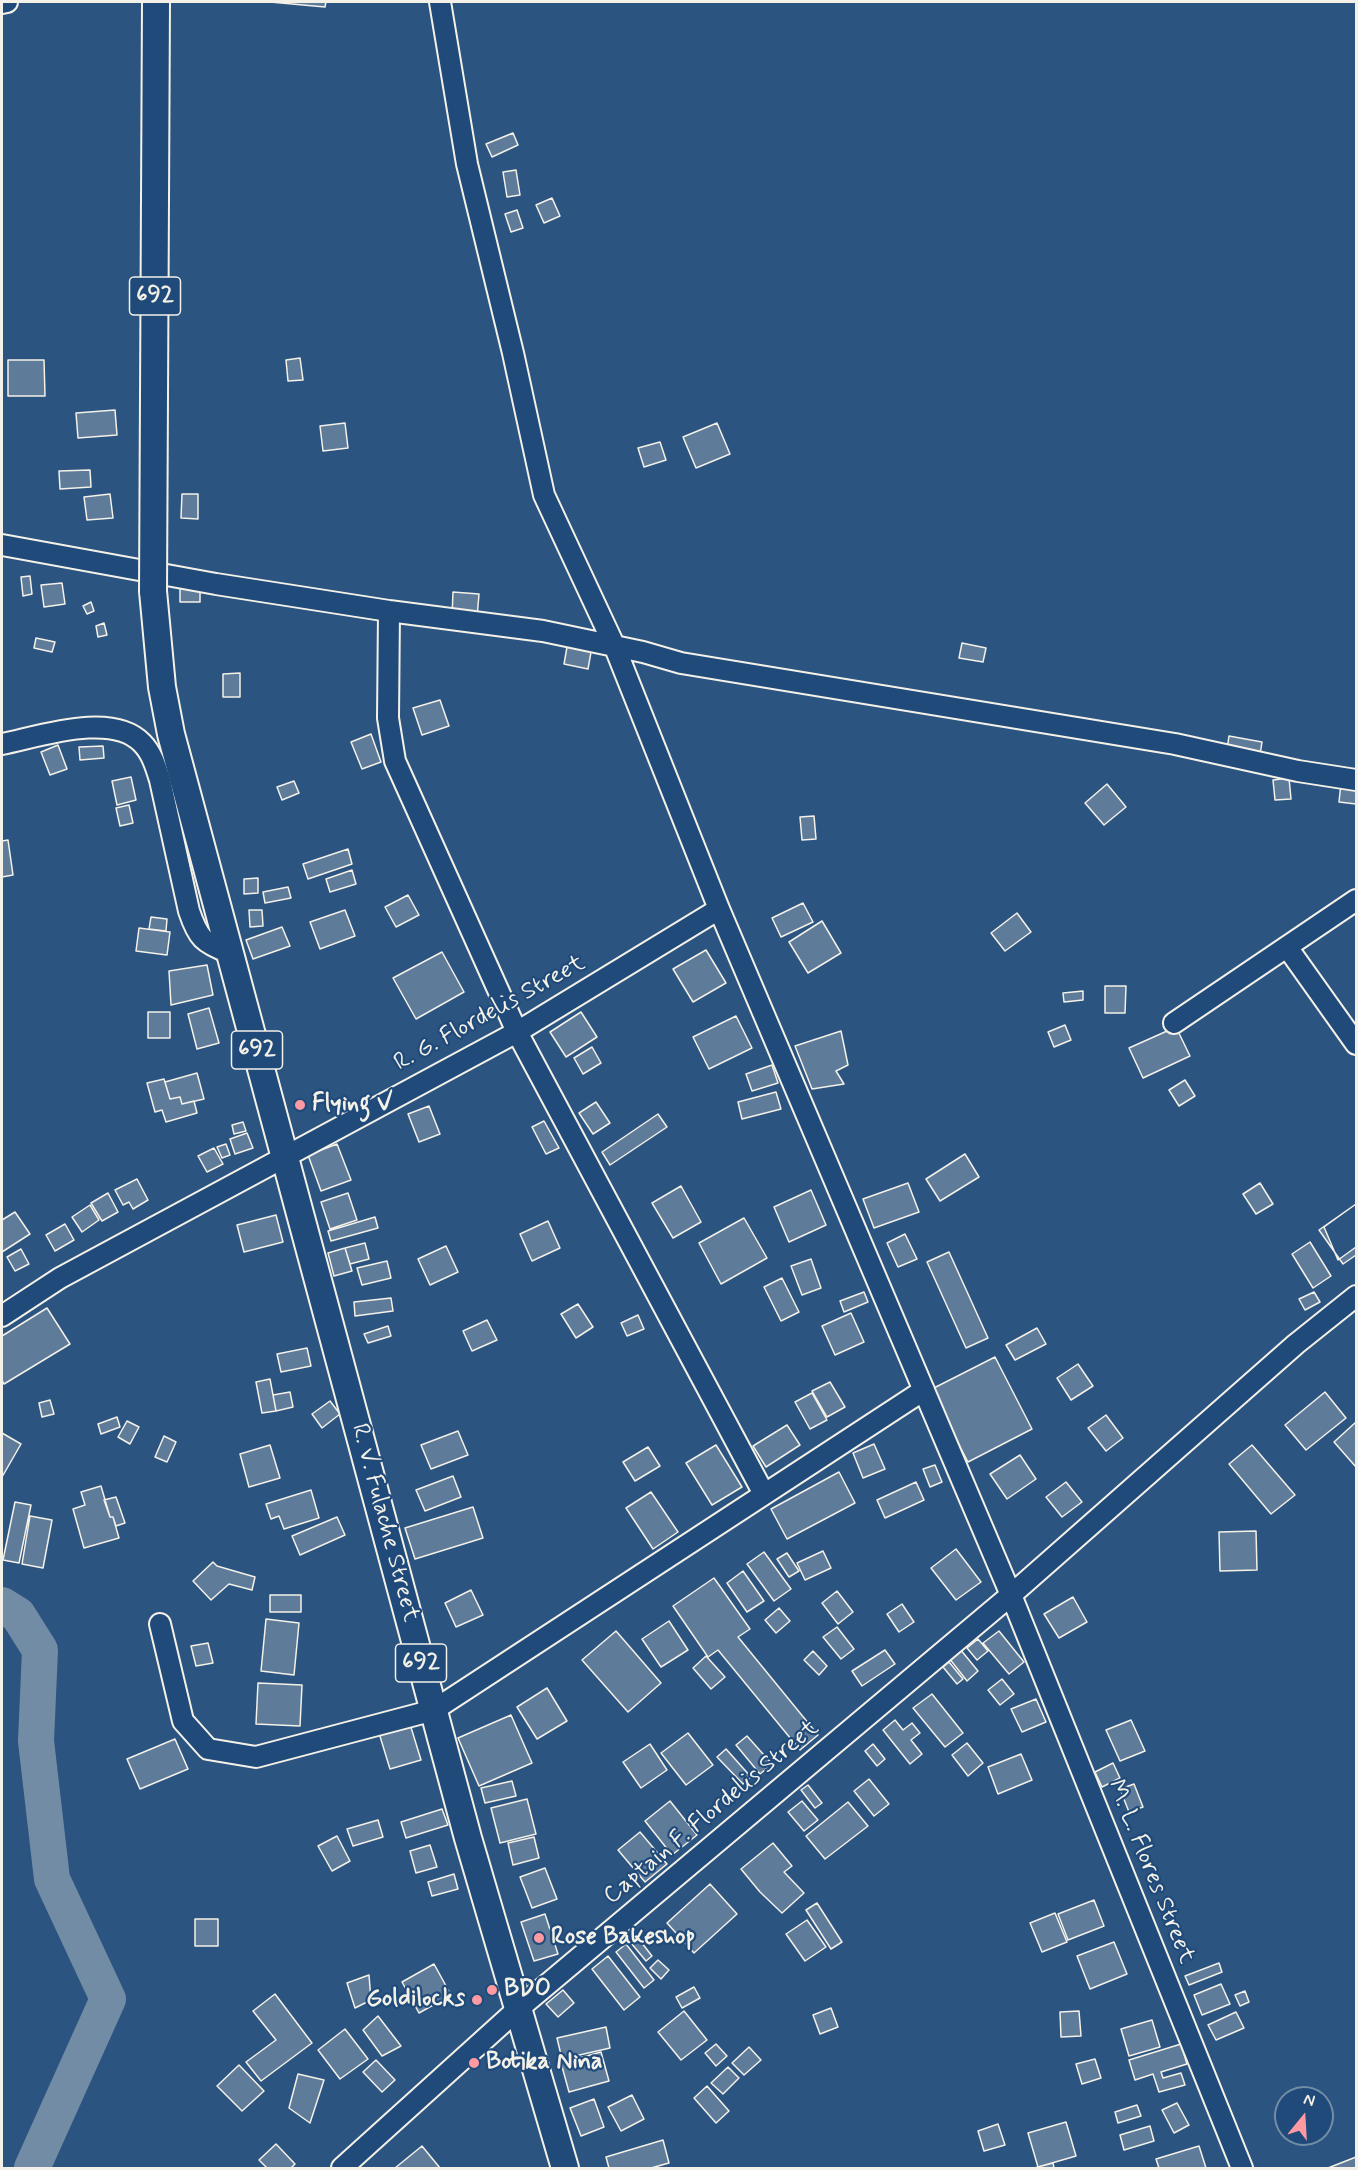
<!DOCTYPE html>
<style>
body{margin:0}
#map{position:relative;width:1358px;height:2170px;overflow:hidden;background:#2c5481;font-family:Mynerve,sans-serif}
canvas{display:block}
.frame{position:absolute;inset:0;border:3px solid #f4f1e8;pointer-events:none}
.north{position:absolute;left:1274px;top:2086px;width:60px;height:60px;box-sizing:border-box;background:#1f4a7a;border:2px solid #748da6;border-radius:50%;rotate:18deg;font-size:16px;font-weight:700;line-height:24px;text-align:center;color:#f4f1e8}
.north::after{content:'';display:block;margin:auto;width:21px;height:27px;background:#ff9aa2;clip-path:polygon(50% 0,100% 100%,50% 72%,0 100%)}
</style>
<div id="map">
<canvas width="1358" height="2170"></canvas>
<div class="frame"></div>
<div class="north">N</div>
</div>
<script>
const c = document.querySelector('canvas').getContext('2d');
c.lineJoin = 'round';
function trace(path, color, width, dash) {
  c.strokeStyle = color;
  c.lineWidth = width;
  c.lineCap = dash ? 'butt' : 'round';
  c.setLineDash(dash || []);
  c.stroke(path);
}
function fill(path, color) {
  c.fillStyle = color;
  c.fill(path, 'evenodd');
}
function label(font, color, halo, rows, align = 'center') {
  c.font = font + ' Mynerve,sans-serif';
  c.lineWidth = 4.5;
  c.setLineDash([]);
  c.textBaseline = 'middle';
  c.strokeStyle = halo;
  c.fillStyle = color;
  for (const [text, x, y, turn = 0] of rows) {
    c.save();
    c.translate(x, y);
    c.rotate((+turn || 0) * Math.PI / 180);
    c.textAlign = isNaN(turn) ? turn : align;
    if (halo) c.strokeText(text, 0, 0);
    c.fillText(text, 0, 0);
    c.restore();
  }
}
trace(new Path2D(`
 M2,1605L18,1615L40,1650L36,1741L52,1879L108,1999L32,2168`), '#738ca6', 36);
const building = new Path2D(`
 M270,2H326L325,7Z
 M513,133L518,145L492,157L486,144Z
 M516,170L520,195L507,197L503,172Z
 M552,198L560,216L544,223L536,205Z
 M517,210L523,228L511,232L505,214Z
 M300,358L303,380L288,381L286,360Z
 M8,360H44L45,396H8Z
 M115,410L117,435L78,438L76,413Z
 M345,423L348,448L323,451L320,426Z
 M717,423L730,454L696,468L683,437Z
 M660,442L666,460L644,467L638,448Z
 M90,470L91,487L60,489L59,471Z
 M110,494L113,518L87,520L84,497Z
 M182,494H198V519L181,518Z
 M30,576L32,594L23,596L21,577Z
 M62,583L65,604L44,607L41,585Z
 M180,583H200V602H180Z
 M453,592L479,594L477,618L452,616Z
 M91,602L94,611L87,614L83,606Z
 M104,623L107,635L98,637L96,626Z
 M36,638L55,642L52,652L34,648Z
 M962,643L986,648L983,662L959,658Z
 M567,647L591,652L588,669L564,664Z
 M240,673V697H223V674Z
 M440,700L449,726L422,735L413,708Z
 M371,734L381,762L362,769L351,742Z
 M1229,736L1262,742L1260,755L1227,749Z
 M58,745L67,769L50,775L41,752Z
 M103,746L104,758L80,760L79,747Z
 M131,777L136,800L117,805L112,781Z
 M1289,778L1291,799L1275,800L1273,780Z
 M294,781L299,793L282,800L277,787Z
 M1341,783L1356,785V804L1339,802Z
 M1107,784L1126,807L1104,825L1085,803Z
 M129,805L133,823L120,826L116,808Z
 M814,816L816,839L802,840L800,817Z
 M8,840L13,875L2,877V841Z
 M348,849L352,864L308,879L303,864Z
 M352,870L356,884L330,892L326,879Z
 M258,878V893L244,894V879Z
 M288,887L291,898L265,903L263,892Z
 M408,895L419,915L396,927L385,907Z
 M803,903L813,922L781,937L772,918Z
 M249,910H262L263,926L250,927Z
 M345,910L355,936L320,949L310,922Z
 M1017,913L1031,932L1005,951L991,933Z
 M151,917L167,919L166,931L149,929Z
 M822,921L841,953L808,973L789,942Z
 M282,927L290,946L253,959L246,940Z
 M139,928L170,932L167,955L136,951Z
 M706,950L726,983L693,1002L673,969Z
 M442,952L464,992L416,1019L393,978Z
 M207,965L213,995L171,1005L169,971Z
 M1105,986H1126L1125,1013H1105Z
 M1083,991V1000L1064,1002L1063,993Z
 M209,1008L219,1043L197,1049L188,1014Z
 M148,1012H170V1038H148Z
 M581,1012L597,1037L566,1057L550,1032Z
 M736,1016L752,1048L709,1069L693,1037Z
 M1065,1025L1071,1040L1054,1047L1048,1032Z
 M1176,1027L1190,1056L1143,1078L1129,1048Z
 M841,1031L848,1065L836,1071L844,1084L812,1089L795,1046Z
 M592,1047L601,1063L583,1074L574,1058Z
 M772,1065L778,1083L752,1091L746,1074Z
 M197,1073L204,1099L182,1104L180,1097L170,1099L165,1082Z
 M164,1079L170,1099L180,1097L182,1104L194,1101L197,1113L166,1122L162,1110L155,1112L147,1083Z
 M1185,1080L1195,1096L1179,1106L1169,1090Z
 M776,1092L781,1109L742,1119L738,1102Z
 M596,1102L610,1123L593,1134L579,1113Z
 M429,1106L440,1134L419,1142L408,1114Z
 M658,1114L667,1127L610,1165L602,1152Z
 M544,1121L559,1148L546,1154L532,1127Z
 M243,1122L246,1131L234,1134L232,1125Z
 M247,1133L253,1148L235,1154L230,1139Z
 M226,1144L230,1155L222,1158L217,1147Z
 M337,1144L351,1180L321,1191L308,1155Z
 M214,1148L223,1164L207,1172L198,1156Z
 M965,1154L979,1177L940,1201L926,1179Z
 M137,1179L148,1200L133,1209L129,1202L123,1205L115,1190Z
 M908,1183L919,1212L874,1228L863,1199Z
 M1260,1183L1273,1204L1256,1214L1243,1194Z
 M681,1186L701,1222L673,1238L652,1203Z
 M811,1190L826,1225L789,1242L774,1207Z
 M108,1193L118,1212L102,1221L91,1203Z
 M348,1193L357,1220L330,1229L321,1202Z
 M1356,1204V1247L1338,1260L1324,1227Z
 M1356,1204V1255L1343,1264L1319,1230Z
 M90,1205L99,1220L82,1232L72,1217Z
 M15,1212L30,1234L2,1252V1220Z
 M276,1215L283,1242L244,1252L237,1225Z
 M375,1217L378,1228L331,1241L328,1231Z
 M744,1218L767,1258L721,1284L699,1243Z
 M548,1221L560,1248L532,1261L520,1234Z
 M65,1224L74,1240L55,1251L46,1235Z
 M905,1234L917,1259L898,1267L887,1243Z
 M1310,1242L1331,1276L1313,1288L1292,1254Z
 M365,1243L369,1259L350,1264L345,1248Z
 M446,1246L458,1272L430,1285L418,1259Z
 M345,1248L352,1271L334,1276L328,1253Z
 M21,1249L29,1264L15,1271L7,1257Z
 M949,1252L988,1338L966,1348L927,1262Z
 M811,1259L821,1288L802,1295L791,1266Z
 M387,1261L391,1278L362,1285L357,1268Z
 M782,1278L799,1312L781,1321L764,1287Z
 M864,1292L868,1302L844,1312L840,1301Z
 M1314,1292L1320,1302L1305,1310L1299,1299Z
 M391,1298L393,1311L355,1316L354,1302Z
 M578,1304L593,1327L576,1338L561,1314Z
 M47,1308L70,1344L4,1384L2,1380V1336Z
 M851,1313L864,1342L835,1355L822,1326Z
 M638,1315L644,1329L627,1336L621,1323Z
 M487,1320L497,1340L472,1351L463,1331Z
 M388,1326L391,1336L368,1343L364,1334Z
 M1037,1328L1046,1344L1015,1360L1006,1345Z
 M307,1348L311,1366L281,1372L277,1354Z
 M995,1357L1032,1429L968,1462L930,1390Z
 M1078,1364L1093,1386L1071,1400L1057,1378Z
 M270,1379L276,1411L262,1413L256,1382Z
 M830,1382L845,1407L827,1417L812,1391Z
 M290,1392L293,1407L276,1411L273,1395Z
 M1325,1392L1346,1418L1306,1450L1285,1425Z
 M812,1393L827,1420L810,1429L795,1402Z
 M50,1400L54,1414L42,1417L39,1403Z
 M330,1401L340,1414L322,1428L312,1414Z
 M1106,1415L1123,1438L1106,1451L1088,1428Z
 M117,1417L120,1427L101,1434L98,1424Z
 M127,1421L139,1427L130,1444L118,1437Z
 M1356,1422V1467L1334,1442Z
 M787,1425L800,1445L766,1467L753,1446Z
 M458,1431L468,1455L431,1469L421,1445Z
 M2,1433L21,1444L2,1477Z
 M164,1436L176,1442L167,1462L155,1457Z
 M874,1444L885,1469L863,1478L853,1453Z
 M270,1445L280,1478L249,1487L240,1454Z
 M716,1445L742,1487L712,1505L686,1463Z
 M1252,1445L1295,1495L1271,1514L1229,1464Z
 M648,1447L660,1466L635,1481L623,1462Z
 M1020,1455L1036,1479L1007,1499L990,1474Z
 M935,1465L942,1482L930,1487L923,1469Z
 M839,1472L855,1503L787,1539L771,1509Z
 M453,1476L461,1497L425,1511L416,1490Z
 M916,1482L924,1500L885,1518L877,1500Z
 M1066,1482L1082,1502L1062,1517L1046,1497Z
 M101,1486L110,1517H113L119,1538L84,1548L73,1509L85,1505L81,1492Z
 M311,1490L319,1518L284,1529L279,1516L271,1519L266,1504Z
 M651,1492L678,1532L653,1549L626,1508Z
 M116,1497L125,1523L116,1526L113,1517H110L104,1500Z
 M15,1502L31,1505L19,1563L3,1560Z
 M473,1507L483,1538L415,1559L405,1528Z
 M30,1516L52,1520L43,1568L22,1564Z
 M337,1517L345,1535L300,1555L292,1536Z
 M1256,1531L1257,1570L1220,1571L1219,1532Z
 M956,1549L981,1582L956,1600L931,1568Z
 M823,1551L831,1568L805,1580L797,1563Z
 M764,1552L791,1589L774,1601L747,1564Z
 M787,1553L799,1571L789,1577L777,1559Z
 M213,1562L217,1566L255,1577L252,1590L229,1584L211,1600L193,1581Z
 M743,1571L764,1601L747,1612L727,1583Z
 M714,1578L750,1629L738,1637L818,1735L800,1750L718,1650L708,1657L673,1606Z
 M471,1590L483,1615L456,1627L445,1603Z
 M837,1591L853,1612L838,1624L822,1603Z
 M270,1595H301V1612H270Z
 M1073,1597L1087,1622L1059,1638L1044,1614Z
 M902,1604L914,1622L899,1632L887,1614Z
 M779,1608L790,1621L776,1633L765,1620Z
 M266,1619L299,1623L294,1675L261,1671Z
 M669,1621L688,1650L661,1667L642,1639Z
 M837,1627L854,1649L841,1659L823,1637Z
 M616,1631L661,1683L628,1712L582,1660Z
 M999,1631L1024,1662L1009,1674L983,1643Z
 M978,1639L988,1651L977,1660L967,1648Z
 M208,1643L213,1663L196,1666L191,1646Z
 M960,1649L978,1671L967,1681L949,1658Z
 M885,1650L895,1664L862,1686L852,1671Z
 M813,1651L827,1666L819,1675L804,1660Z
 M706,1656L725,1677L711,1689L693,1668Z
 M949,1662L963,1679L957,1684L943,1667Z
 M1002,1679L1014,1694L1000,1705L988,1690Z
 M258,1683L302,1685L300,1726L256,1724Z
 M547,1688L567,1721L537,1739L517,1707Z
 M932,1694L963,1733L945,1747L913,1708Z
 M1036,1699L1046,1722L1022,1732L1011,1709Z
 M511,1715L532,1763L479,1786L458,1738Z
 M895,1720L903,1730L912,1723L920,1733L911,1740L922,1754L910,1764L883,1730Z
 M1131,1720L1145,1751L1120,1761L1106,1730Z
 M410,1724L421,1760L390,1769L379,1733Z
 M688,1733L713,1765L686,1785L661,1753Z
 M747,1736L772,1764L760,1774L736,1745Z
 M175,1739L188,1769L140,1789L127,1759Z
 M967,1743L983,1763L968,1776L952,1755Z
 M650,1744L667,1770L641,1788L623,1762Z
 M873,1744L885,1759L877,1766L865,1751Z
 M726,1749L751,1777L743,1784L717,1757Z
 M1021,1754L1032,1780L998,1794L988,1767Z
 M1113,1763L1120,1778L1102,1787L1095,1772Z
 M869,1779L889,1804L874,1816L854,1791Z
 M512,1781L516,1796L485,1803L481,1788Z
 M1134,1784L1143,1807L1129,1812L1120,1789Z
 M808,1785L822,1803L815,1808L801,1790Z
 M527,1799L536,1834L500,1843L491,1808Z
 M670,1801L697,1835L672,1855L645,1821Z
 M802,1801L818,1820L804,1831L788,1812Z
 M848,1802L868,1826L825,1859L806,1836Z
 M442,1809L448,1825L406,1838L401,1822Z
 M378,1820L383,1837L353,1846L347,1829Z
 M640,1832L667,1864L645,1882L618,1850Z
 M337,1836L350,1861L332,1871L318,1846Z
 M534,1837L539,1858L513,1865L508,1843Z
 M773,1843L792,1866L784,1872L804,1893L782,1913L760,1892L741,1869Z
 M430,1845L437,1867L416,1873L410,1851Z
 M545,1868L557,1899L532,1908L520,1877Z
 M454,1874L458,1889L432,1896L428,1882Z
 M710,1884L737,1914L694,1953L667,1923Z
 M1094,1900L1104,1926L1068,1940L1058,1914Z
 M817,1903L842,1942L831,1949L806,1910Z
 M1055,1913L1067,1942L1042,1952L1030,1923Z
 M545,1914L558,1954L534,1961L521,1922Z
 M195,1919H218V1946H195Z
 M807,1920L826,1947L805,1961L786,1934Z
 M638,1938L652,1956L646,1961L631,1943Z
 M1114,1942L1127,1974L1090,1989L1077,1956Z
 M626,1944L654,1980L644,1988L616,1952Z
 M608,1956L640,1997L624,2010L592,1969Z
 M658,1960L669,1970L661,1979L650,1968Z
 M1219,1963L1222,1972L1189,1985L1185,1976Z
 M434,1964L451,1995L419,2013L402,1982Z
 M369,1975L371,2000L355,2008L347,1983Z
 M1221,1984L1230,2004L1202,2015L1194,1995Z
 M694,1987L700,1998L682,2008L676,1997Z
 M563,1990L574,2003L558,2017L546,2004Z
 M1245,1991L1249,2002L1240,2006L1235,1995Z
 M275,1994L312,2043L261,2081L246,2062L276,2040L253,2011Z
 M831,2008L838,2027L820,2034L813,2015Z
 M684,2011L707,2040L681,2060L658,2032Z
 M1079,2011L1081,2036L1061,2037L1060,2012Z
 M1236,2012L1244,2028L1216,2040L1208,2025Z
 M378,2016L401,2046L382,2056L363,2030Z
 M1152,2020L1160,2047L1129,2056L1121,2029Z
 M606,2027L610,2048L562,2059L557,2038Z
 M345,2029L368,2059L340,2079L318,2050Z
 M716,2044L727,2056L716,2066L705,2053Z
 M1181,2044L1187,2064L1161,2072L1163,2078L1181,2073L1185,2085L1159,2092L1153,2074L1135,2080L1129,2060Z
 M749,2047L761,2060L744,2075L732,2063Z
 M601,2052L609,2081L569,2092L561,2063Z
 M1095,2059L1101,2078L1082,2084L1076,2064Z
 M376,2060L395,2080L382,2092L363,2072Z
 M239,2065L264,2091L242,2111L217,2086Z
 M728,2067L739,2078L723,2094L711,2083Z
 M298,2074L324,2080L310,2123L289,2108Z
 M707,2086L729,2111L716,2123L694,2098Z
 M632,2095L644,2119L621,2131L608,2107Z
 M594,2099L604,2127L581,2136L570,2108Z
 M1177,2103L1189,2125L1174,2133L1162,2110Z
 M1137,2105L1141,2116L1118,2123L1115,2112Z
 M1066,2122L1076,2156L1038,2167L1028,2133Z
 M998,2124L1005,2145L984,2151L978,2131Z
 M1150,2126L1154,2141L1124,2150L1120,2135Z
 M663,2140L669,2163L651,2168H609L606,2157Z
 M276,2144L295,2164L291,2168H267L259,2160Z
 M422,2146L440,2168H395Z
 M1199,2146L1206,2168H1159L1156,2159Z
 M1356,2157V2168H1328Z
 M1053,2163L1054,2168H1034Z`);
fill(building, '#5e7b9a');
trace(building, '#f4f1e8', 1.5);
const minor = new Path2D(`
 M440,2L467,164L513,353L544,495L614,645L719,909L1011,1595L1242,2168
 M2,3L7,2
 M2,545L216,584L389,611L543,631L643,652L681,663L1175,744L1298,771L1356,780
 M389,611L388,718L395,761L517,1032L764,1494
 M2,744C38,737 112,711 142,743C152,753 156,767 160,780L189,911C198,938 203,943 230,953
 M1287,947L1356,1044
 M1174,1023L1356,900
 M2,1316L60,1278L517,1032L719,909
 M160,1624L183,1721L208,1749L256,1757L434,1710L924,1390
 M342,2168L518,2009L1011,1595L1296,1344L1356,1296`);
const major = new Path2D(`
 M153,591L162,687L171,734L468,1838L565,2168`);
trace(minor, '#f4f1e8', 24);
trace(major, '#f4f1e8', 30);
trace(minor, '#1f4a7a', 20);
trace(major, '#1f4a7a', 26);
const majorBridge = new Path2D(`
 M153,591L156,2`);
trace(majorBridge, '#f4f1e8', 30, []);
trace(majorBridge, '#1f4a7a', 26);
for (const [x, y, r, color] of [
 [300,1105,6,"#ff9aa2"],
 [539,1938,6,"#ff9aa2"],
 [492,1990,6,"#ff9aa2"],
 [477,2000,6,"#ff9aa2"],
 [474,2063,6,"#ff9aa2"]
]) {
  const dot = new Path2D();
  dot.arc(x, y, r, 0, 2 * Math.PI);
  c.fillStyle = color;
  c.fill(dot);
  trace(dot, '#1f4a7a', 2);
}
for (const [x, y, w] of [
 [155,296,51],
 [257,1050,51],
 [421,1663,51]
]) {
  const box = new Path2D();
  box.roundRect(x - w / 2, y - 19, w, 38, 4.5);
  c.fillStyle = '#1f4a7a';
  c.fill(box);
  trace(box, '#f4f1e8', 1.5);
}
label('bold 22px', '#f4f1e8', null, [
 ["692",155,296],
 ["692",257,1050],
 ["692",421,1663]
]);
label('24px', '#f4f1e8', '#1f4a7a', [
 ["R. G. Flordelis Street",490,1014,-29],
 ["R. V. Fulache Street",384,1523,75],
 ["Captain F. Flordelis Street",712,1813,-40],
 ["M. L. Flores Street",1150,1872,68]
]);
label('bold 24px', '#f4f1e8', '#1f4a7a', [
 ["Flying V",312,1105],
 ["Rose Bakeshop",551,1938],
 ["BDO",504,1990],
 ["Goldilocks",465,2000,"right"],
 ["Botika Nina",486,2063]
], 'left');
</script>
